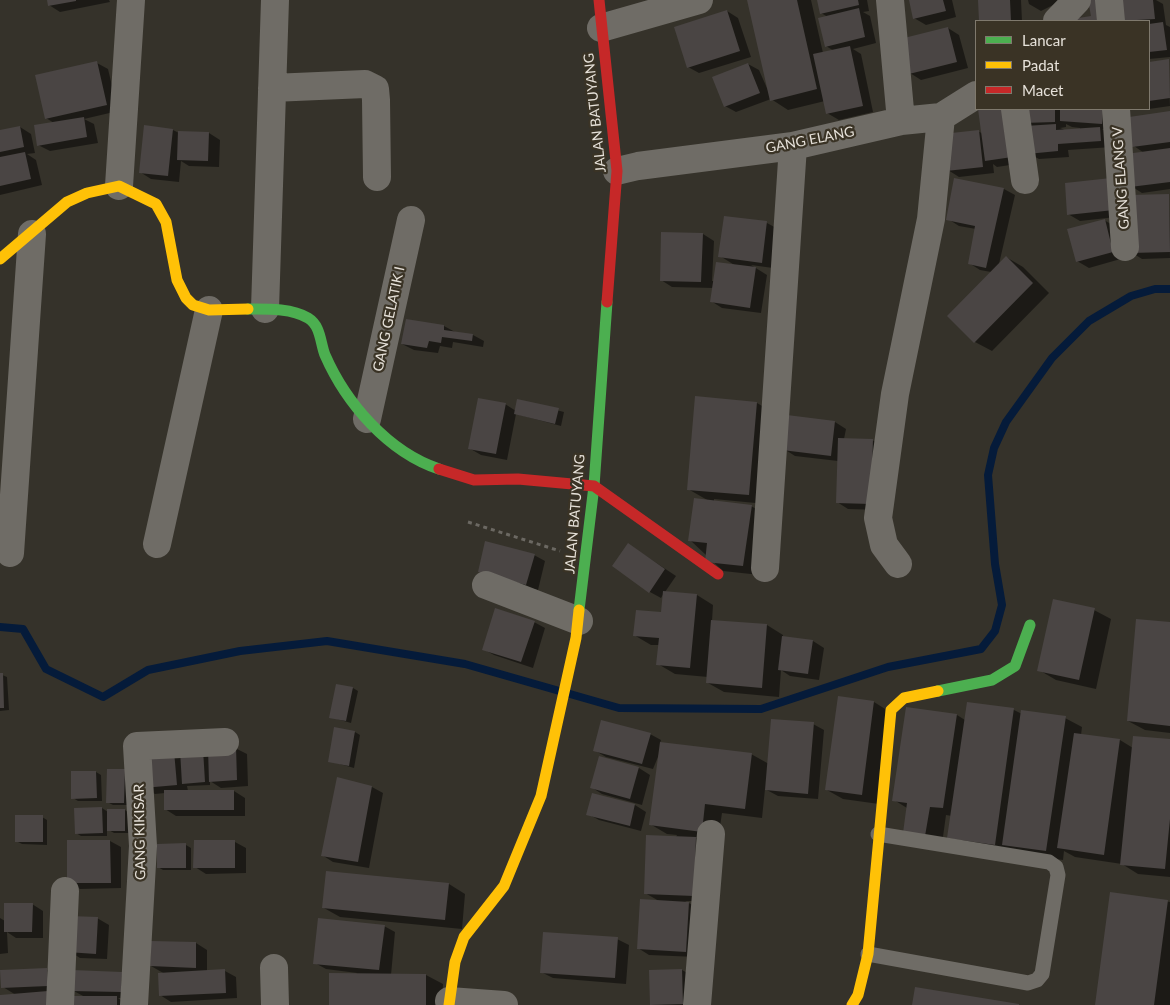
<!DOCTYPE html>
<style>
body{margin:0}
#map{position:relative;width:1170px;height:1005px;overflow:hidden;background:#35322a;font-family:Lato,sans-serif}
canvas{display:block}
.legend{position:absolute;left:975px;top:20px;width:175px;height:90px;box-sizing:border-box;background:#3a3325;border:1px solid #7f796d;margin:0;padding:6px 9px;list-style:none;font-size:15px;color:#e6e1d9}
.legend li{display:flex;align-items:center;gap:10px;height:25px}
.legend b{width:25px;border:1px solid #7f796d}
</style>
<div id="map">
<canvas width="1170" height="1005"></canvas>
<ul class="legend">
<li><b style="height:6px;background:#4caf50"></b>Lancar</li>
<li><b style="height:6px;background:#ffc107"></b>Padat</li>
<li><b style="height:6px;background:#c62828"></b>Macet</li>
</ul>
</div>
<script>
const c = document.querySelector('canvas').getContext('2d');
c.lineJoin = 'round';
function fill(path, color) {
  c.fillStyle = color;
  c.fill(path, 'evenodd');
}
function trace(path, color, width, dash) {
  c.strokeStyle = color;
  c.lineWidth = width;
  c.lineCap = dash ? 'butt' : 'round';
  c.setLineDash(dash || []);
  c.stroke(path);
}
function label(font, color, halo, rows, align = 'center') {
  c.font = font + ' Lato,sans-serif';
  c.lineWidth = 4.5;
  c.setLineDash([]);
  c.textBaseline = 'middle';
  c.strokeStyle = halo;
  c.fillStyle = color;
  for (const [text, x, y, turn = 0] of rows) {
    c.save();
    c.translate(x, y);
    c.rotate((+turn || 0) * Math.PI / 180);
    c.textAlign = isNaN(turn) ? turn : align;
    if (halo) c.strokeText(text, 0, 0);
    c.fillText(text, 0, 0);
    c.restore();
  }
}
fill(new Path2D(`
 M48,0H109L110,2L60,12L49,5Z
 M748,0H811L823,53L834,51L826,46L828,17L821,13L818,0H867L869,11L863,12L870,16L876,43L853,49L861,54L873,112L839,120L827,113L825,101L788,110L771,99L736,112L725,106L748,64L759,70L770,95Z
 M910,0H952L956,17L926,25L914,18Z
 M979,0H1021L1022,21H980Z
 M1028,0H1063L1041,11L1029,4Z
 M1118,0H1156L1163,4L1166,25L1170,27V57L1149,59V21H1121Z
 M727,11L738,18L751,57L699,73L688,67Z
 M948,28L959,35L968,68L921,80L910,73Z
 M1168,61L1170,106L1149,109V63Z
 M97,63L108,69L118,111L84,119L94,124L98,143L50,151L38,145L54,123L46,118Z
 M979,109H1016L1023,163L997,167L993,164L994,173L959,177L948,170L978,131L983,134Z
 M1023,109H1112L1113,129H1102L1111,134L1112,147L1068,150L1069,157L1039,159L1028,153ZM1066,124L1072,127L1080,128V129L1065,130L1060,128L1066,127Z
 M1170,113V189L1142,193L1131,186L1144,153L1134,146Z
 M20,127L31,134L35,153L27,154L36,160L42,185L0,195V131Z
 M173,130L179,133H209L220,140L219,167L189,166L181,161L179,182L151,179L140,172Z
 M955,179L1004,189L1015,195L999,264L1006,257L1023,267L1049,293L992,351L975,342L991,272L980,270L969,263L976,229L959,226L948,219Z
 M1066,184L1125,216L1080,221L1068,214Z
 M1169,195L1170,258L1142,259L1131,252Z
 M1104,220L1116,227L1124,258L1089,268L1077,261Z
 M767,223L778,229L773,268L751,265L767,275L761,313L722,308L711,301L713,288L672,287L661,280L703,234L714,241L712,281H714L736,266L720,256Z
 M444,326L455,332L473,335L484,341L483,347L453,342L452,348L440,346L438,353L414,350L402,344Z
 M696,398L757,403L774,413L766,504L714,499V502L751,506L768,516L760,575L723,571L690,540L709,501L688,489Z
 M518,400L564,412L561,426L516,414L507,460L481,455L469,448L505,404L516,411Z
 M835,422L846,429L844,439L872,440L884,446L882,510L848,509L837,502L838,461L795,456L784,449Z
 M628,544L676,576L665,592L697,595L713,605L712,621L767,625L783,635V637L813,641L824,648L819,680L790,676L781,670L779,697L724,692L708,683V677L675,674L658,664L660,645H651L634,635L662,614L664,593L661,598L650,592Z
 M534,555L545,561L538,590L490,578Z
 M1094,610L1111,619L1096,689L1056,680L1039,670Z
 M534,622L545,628L533,668L494,655L483,649Z
 M1170,623V733L1145,730L1128,721Z
 M0,674L7,677L9,710L0,711Z
 M353,688L358,691L351,723L330,717Z
 M874,702L890,712L879,804L843,799L827,790Z
 M968,703L1014,710L1022,714L1065,718L1082,727L1081,735L1120,740L1133,748L1170,741V877L1138,874L1122,864L1075,857L1064,851L1063,860L965,847L952,816L946,815L942,844L921,842L907,808L894,800L908,708L957,715L965,720Z
 M813,724L824,730L818,799L778,796L765,789L762,818L722,813L718,840L695,837L707,844L705,901H685L700,909L697,957L649,955L638,948L659,901L645,893L676,837L677,835L667,834L650,824L660,752L653,769L606,757L594,750L650,734L661,740L660,743L751,754L769,764Z
 M355,732L360,735L354,768L329,761Z
 M235,748L247,754L248,786L221,788L210,781V785L187,786L188,791H234L245,798V816H176L165,809V793L155,794L144,787L141,755Z
 M600,757L639,768L650,775L642,805L602,794L591,787Z
 M125,771L129,805H113L107,802Z
 M96,772L101,775L102,801H78L73,798Z
 M338,779L372,787L383,793L369,868L333,862L322,855Z
 M635,805L646,812L641,831L599,820L588,814Z
 M102,808L108,812V810H125L130,813V833H114L107,829V836H81L76,833Z
 M42,817L47,820V845L22,844L16,841Z
 M110,841L121,847V888L80,889L69,882Z
 M235,842L246,848V873L206,874L195,867Z
 M186,845L191,848V870H163L158,867Z
 M449,884L465,894L462,929L340,917L324,908Z
 M1111,893L1170,902V1005H1096Z
 M32,904L43,911V938H16L7,932L8,953L0,954V918L5,921Z
 M97,918L109,925L107,959L80,958L69,951Z
 M384,926L395,932L391,975H426L443,984L442,1005H330L357,973L326,969L315,963Z
 M617,939L629,945L626,984L553,978L541,972Z
 M152,942L196,943L207,950V971H225L236,977L237,998L171,1002L160,995L165,974L151,966Z
 M46,969L57,975L59,998L0,1005V996L16,995L3,987Z
 M682,970L693,976L694,1005H651Z
 M122,973L133,979L132,998H118L127,1005H74L85,997L72,990Z`), '#0007');
trace(new Path2D(`
 M0,627L23,629L46,669L103,697L148,670L240,651L327,641L465,664L619,708L761,709L888,667L981,649L995,631L1002,605L995,564L988,475L994,448L1006,422L1052,358L1089,321L1131,296L1155,289H1170`), '#051b3a', 8);
fill(new Path2D(`
 M47,0H76V1L48,6Z
 M747,0H797L817,89L770,101Z
 M817,0H858L859,5L820,14Z
 M909,0H943L946,11L913,19Z
 M978,0H1010L1011,21H979Z
 M1088,0H1102L1105,21H1072V19L1091,16Z
 M1117,0H1153L1155,19L1119,21Z
 M859,8L865,37L825,47L818,18Z
 M727,10L740,51L687,68L674,27Z
 M1163,22L1167,50L1149,52V24Z
 M948,27L957,62L909,74L900,39Z
 M850,46L863,106L826,114L813,54Z
 M1169,59L1170,98L1149,101V62Z
 M97,61L107,105L45,119L35,75Z
 M748,63L760,93L724,107L712,77Z
 M978,109H1006L1012,157L985,161Z
 M1022,109H1055V122L1023,123Z
 M1060,109H1103L1102,124L1060,121Z
 M1170,111V142L1132,147L1129,117Z
 M84,117L87,137L37,146L34,125Z
 M1056,124V130L1100,127L1101,141L1058,144V151L1027,154L1025,126Z
 M144,125L173,129L168,176L139,173Z
 M20,126L24,147L0,152V130Z
 M979,130L983,167L946,171L942,134Z
 M178,131L209,132L208,161L177,160Z
 M1170,148V182L1130,187L1126,154Z
 M25,152L31,179L0,186V157Z
 M954,178L1004,188L986,268L968,264L975,226L946,220Z
 M1111,178L1114,210L1067,215L1065,183Z
 M1169,194L1170,252L1130,253L1129,195Z
 M724,216L767,221L762,263L718,257Z
 M1105,219L1113,252L1076,262L1067,229Z
 M661,232L703,233L701,282L660,281Z
 M1006,256L1033,283L974,343L947,316Z
 M716,262L756,267L750,308L710,302Z
 M406,319L444,325V330L473,334L472,341L442,337L441,343L429,341L427,348L401,344Z
 M695,396L757,402L749,495L687,490Z
 M478,398L506,403L496,454L468,449Z
 M517,399L559,408L555,424L514,414Z
 M787,415L835,421L831,456L782,450Z
 M838,438L873,439L871,504L836,503Z
 M694,498L752,505L743,566L705,562L707,543L688,541Z
 M485,541L535,554L526,585L478,572Z
 M628,543L665,569L649,593L612,566Z
 M663,591L697,594L690,668L656,665L659,638L633,636L636,610L661,612Z
 M1053,599L1095,608L1079,680L1037,671Z
 M495,608L535,621L521,662L482,650Z
 M1136,619L1170,622V726L1127,721Z
 M711,620L767,624L762,688L706,683Z
 M782,636L813,640L808,674L778,670Z
 M0,673H3L4,708H0Z
 M336,684L353,687L346,721L329,718Z
 M838,696L874,701L862,795L825,790Z
 M967,702L1014,708L995,845L947,838Z
 M906,707L957,714L943,808L930,807L925,836L903,833L907,803L892,801Z
 M1021,710L1066,716L1046,851L1002,845Z
 M771,719L814,722L808,794L765,790Z
 M601,720L651,733L642,764L593,751Z
 M334,727L355,731L349,766L328,762Z
 M1074,733L1120,739L1104,855L1057,848Z
 M1133,736L1170,739V819L1165,869L1120,865Z
 M660,742L752,753L745,809L705,804L702,832L649,825Z
 M236,747L237,780L209,782L208,748Z
 M203,749L205,782L182,784L180,750Z
 M174,751L177,785L143,788L140,754Z
 M599,756L639,767L630,799L590,788Z
 M107,769H125L124,803H106Z
 M71,771H96L97,798L71,799Z
 M337,777L372,786L358,862L321,856Z
 M164,790H234V810H164Z
 M592,793L635,804L630,826L586,815Z
 M102,807L103,833L75,834L74,808Z
 M107,809H125V831H107Z
 M15,815H43V842H15Z
 M646,835L696,837L694,896L644,894Z
 M67,840H110L111,883H67Z
 M194,840H235V868H193Z
 M186,843V868H157V844Z
 M326,871L449,883L445,920L322,908Z
 M1110,892L1168,900L1154,1005H1095Z
 M640,899L689,902L686,952L637,949Z
 M4,903H33L32,932H4Z
 M69,916L98,917L96,954L67,952Z
 M318,918L385,925L379,970L313,964Z
 M543,932L618,937L615,978L540,973Z
 M151,941L196,942V968L150,966Z
 M47,968L48,986L1,988L0,970Z
 M225,969L226,993L159,996L158,973Z
 M682,969L683,1004L650,1005L649,970Z
 M72,970L122,972L121,992L71,991Z
 M329,973L426,974V1005H329Z
 M915,987L1019,1004V1005H912Z
 M48,991L49,1005H0V995Z
 M72,996H117V1005H73Z`), '#4a4544');
trace(new Path2D(`
 M468,522L560,551`), '#6b6862', 3, [4, 4]);
trace(new Path2D(`
 M868,954L1028,983L1037,980L1042,974L1058,875L1056,867L1049,862L878,834`), '#6f6c66', 15);
trace(new Path2D(`
 M890,0L901,121
 M1109,0L1111,21
 M1057,21L1077,0
 M601,28L699,0
 M272,88L365,84L375,89L376,100L377,177
 M1015,109L1025,180
 M1116,109L1125,247
 M617,171L638,166L793,146L901,121L941,117L976,95
 M119,186L131,0
 M265,309L275,0
 M367,419L411,220
 M157,544L209,310
 M10,553L32,234
 M898,564L884,545L878,518L895,394L931,219L941,117
 M765,568L793,146
 M486,585L579,621
 M274,968L275,1005
 M449,1001L504,1005
 M60,1005L65,891
 M134,1005L143,846L137,746L225,742
 M697,1005L711,834`), '#6f6c66', 28);
trace(new Path2D(`
 M248,309C266,309 291,308 308,318C321,326 320,342 325,355C346,403 388,452 439,469
 M579,610L594,486L607,302
 M938,691L992,680L1015,666L1030,625`), '#4caf50', 11);
trace(new Path2D(`
 M0,259L67,202L87,193L119,186L156,204L166,222L177,280L186,298L193,305L209,310L248,309
 M449,1005L455,962L464,937L504,886L541,796L576,638L579,610
 M852,1005L858,995L868,954L891,710L904,698L938,691`), '#ffc107', 11);
trace(new Path2D(`
 M599,0L617,171L607,302
 M439,469L474,480L518,479L594,486L718,574`), '#c62828', 11);
label('14px', '#e6e1d9', '#3a3325', [
 ["JALAN BATUYANG",595,113,-96],
 ["GANG ELANG",810,140,-11],
 ["GANG ELANG V",1121,178,-94],
 ["GANG GELATIK I",389,319,-78],
 ["JALAN BATUYANG",575,514,-85],
 ["GANG KIKISAR",140,832,-91]
]);
</script>
